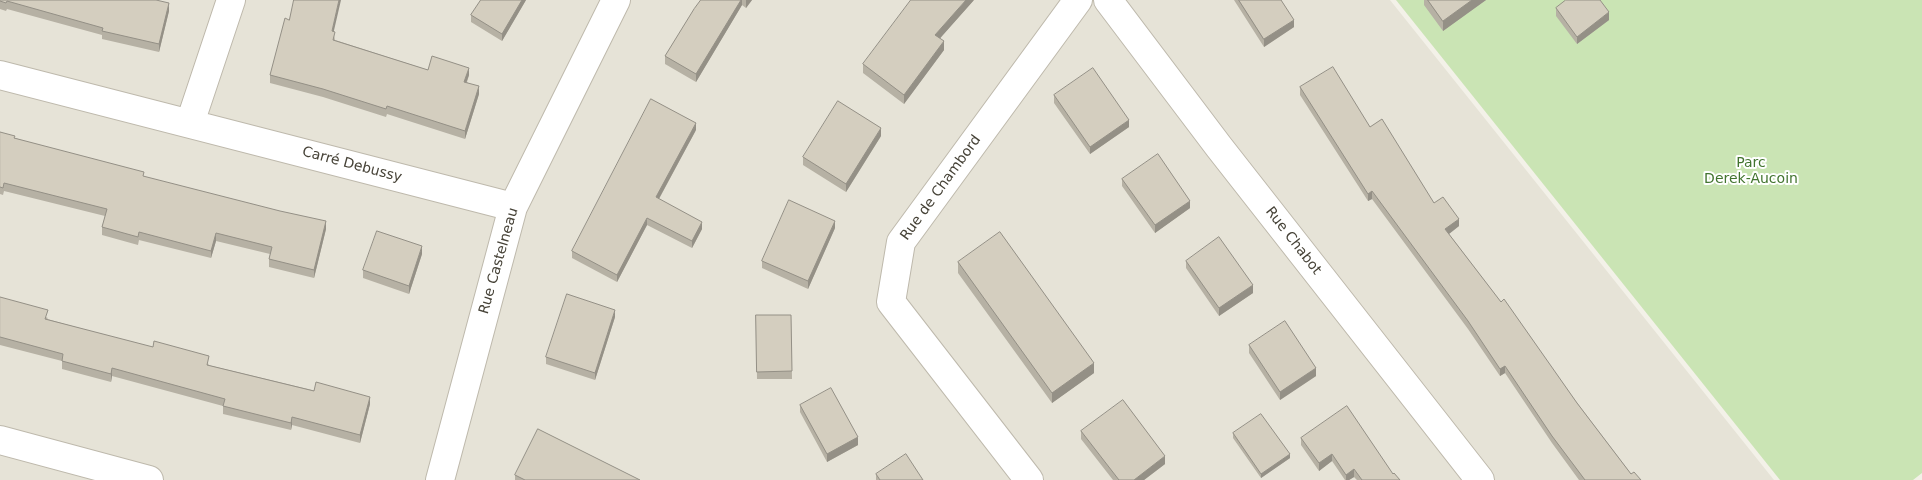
<!DOCTYPE html>
<meta charset="utf-8">
<style>
body{margin:0}
canvas{display:block;background:#f3f1e8}
</style>
<canvas width="1922" height="480"></canvas>
<script>
const c = document.querySelector('canvas').getContext('2d');
c.lineJoin = 'round';
function fill(path, color) {
  c.fillStyle = color;
  c.fill(path, 'evenodd');
}
function trace(path, color, width, dash) {
  c.strokeStyle = color;
  c.lineWidth = width;
  c.lineCap = dash ? 'butt' : 'round';
  c.setLineDash(dash || []);
  c.stroke(path);
}
function label(font, color, halo, rows, align = 'center') {
  c.font = font + ' "DejaVu Sans",sans-serif';
  c.lineWidth = 4;
  c.setLineDash([]);
  c.textBaseline = 'middle';
  c.strokeStyle = halo;
  c.fillStyle = color;
  for (const [text, x, y, turn = 0] of rows) {
    c.save();
    c.translate(x, y);
    c.rotate((+turn || 0) * Math.PI / 180);
    c.textAlign = isNaN(turn) ? turn : align;
    if (halo) c.strokeText(text, 0, 0);
    c.fillText(text, 0, 0);
    c.restore();
  }
}
fill(new Path2D(`
 M0,0H1390L1774,480H0Z`), '#e6e3d7');
fill(new Path2D(`
 M1396,0H1922V473L1913,480H1780Z`), '#cae4b4');
const minor = new Path2D(`
 M1108,0L1219,147L1480,480
 M0,75L513,207
 M190,123L231,0
 M0,440L149,480
 M440,480L513,207L616,0
 M1029,480L891,302L901,242L1078,0`);
trace(minor, '#beb9ac', 30);
trace(minor, '#fff', 28);
fill(new Path2D(`
 M0,0L169,11L159,52L102,39V35L7,9L6,11L0,9Z
 M481,0H526L502,41L471,22V15Z
 M701,0H752L746,8L742,5L696,82L665,64V56Z
 M974,0L940,38L944,50L904,104L863,73V64Z
 M1234,0H1281L1294,27L1264,47Z
 M1424,0H1486L1443,31L1424,5Z
 M1556,8L1609,20L1577,44L1556,16Z
 M289,20L333,31L335,40L428,70L469,75L467,82L479,94L465,139L387,114L386,117L323,97L270,83V75Z
 M1300,87L1370,127L1434,203L1459,226L1449,234L1631,474L1641,480H1579L1552,443L1505,373L1500,376L1468,329L1372,199L1368,201L1300,95Z
 M1054,95L1129,127L1090,154L1054,103Z
 M696,130L659,199L702,229L692,248L647,225L617,282L572,258V251Z
 M0,132L15,138L144,177L326,229L314,278L269,267V259L270,254L216,241L211,258L139,240L138,245L102,235V227L105,216L4,191L3,195L0,194Z
 M881,136L846,192L803,165V157Z
 M1122,179L1190,208L1155,233L1122,186Z
 M835,228L808,289L762,268V261Z
 M422,254L409,294L363,278V270Z
 M1186,261L1253,293L1219,316L1186,268Z
 M958,262L1094,373L1052,403L958,273Z
 M0,297L48,318L47,319L209,364L208,365L370,404L360,443L292,425L291,430L223,414V406L112,376L111,382L62,369V361L0,345Z
 M756,315H791L792,379H757Z
 M615,317L595,380L546,364V357Z
 M1249,345L1316,376L1280,400L1249,353Z
 M800,405L858,445L827,462L800,412Z
 M1081,431L1165,464L1144,480H1113L1081,439Z
 M1233,433L1290,458L1261,478L1233,438Z
 M1301,438L1393,474L1400,480H1357L1354,477L1349,480H1345L1332,461L1319,471L1301,445Z
 M876,474L923,480H876Z
 M515,475L640,480H515Z`), '#b6b1a4');
fill(new Path2D(`
 M339,0H341L332,39V31Z
 M522,0H526L502,41V34Z
 M741,0H742V5L696,82V74Z
 M746,0H752L746,8Z
 M966,0H974L935,44V35Z
 M1472,0H1486L1443,31V21Z
 M169,3V11L159,52V44Z
 M1609,12V20L1577,44V37Z
 M1294,20V27L1264,47V39Z
 M944,41V50L904,104V95Z
 M469,68V75L464,89V82Z
 M479,86V94L465,139V131Z
 M1129,120V127L1090,154V147Z
 M696,123V130L656,204V197Z
 M881,128V136L846,192V184Z
 M1372,191V199L1368,201V194Z
 M1190,201V208L1155,233V225Z
 M647,218V225L617,282V275Z
 M1459,219V226L1445,237V229Z
 M326,221V229L314,278V270Z
 M835,221V228L808,289V281Z
 M702,222V229L692,248V241Z
 M216,233V241L211,258V251Z
 M422,246V254L409,294V286Z
 M1253,285V293L1219,316V308Z
 M615,310V317L595,380V373Z
 M1094,363V373L1052,403V393Z
 M1505,366V373L1500,376V369Z
 M112,368V376L111,382V374Z
 M1316,368V376L1280,400V392Z
 M370,397V404L360,443V435Z
 M292,417V425L291,430V423Z
 M858,437V445L827,462V454Z
 M1290,454V458L1261,478V474Z
 M1332,454V461L1319,471V463Z
 M1165,456V464L1144,480H1134Z
 M1354,469V477L1349,480H1346V475Z`), '#949086');
const building = new Path2D(`
 M0,0H156L169,3L159,44L102,31L103,28L7,1L6,3L0,1Z
 M294,0H339L332,31L335,32L333,40L428,70L432,56L469,68L464,82L479,86L465,131L387,106L386,109L323,89L270,75L285,18L289,20Z
 M481,0H522L502,34L471,15Z
 M701,0H741L696,74L665,56L694,9Z
 M911,0H966L935,35L944,41L904,95L863,64Z
 M1239,0H1281L1294,20L1264,39Z
 M1428,0H1472L1443,21Z
 M1566,0H1600L1609,12L1577,37L1556,8Z
 M1333,67L1370,127L1382,119L1434,203L1443,197L1459,219L1445,229L1501,302L1504,299L1577,403L1631,474L1634,472L1641,480H1585L1552,436L1505,366L1500,369L1468,321L1372,191L1368,194L1300,87Z
 M1093,68L1129,120L1090,147L1054,95Z
 M651,99L696,123L656,197L702,222L692,241L647,218L617,275L572,251Z
 M838,101L881,128L846,184L803,157Z
 M0,132L15,136L14,138L144,172L143,176L280,211L326,221L314,270L269,259L272,247L216,233L211,251L139,232L138,237L102,227L107,209L4,183L3,188L0,187Z
 M1158,154L1190,201L1155,225L1122,179Z
 M789,200L835,221L808,281L762,261Z
 M377,231L422,246L409,286L363,270Z
 M1000,232L1094,363L1052,393L958,262Z
 M1219,237L1253,285L1219,308L1186,261Z
 M567,294L615,310L595,373L546,357Z
 M0,297L48,310L45,319L153,347L154,341L209,356L207,365L314,391L316,382L370,397L360,435L292,417L291,423L223,406L225,399L112,368L111,374L62,361L63,354L0,337Z
 M756,315H791L792,371L757,372Z
 M1285,321L1316,368L1280,392L1249,345Z
 M831,388L858,437L827,454L800,405Z
 M1123,400L1165,456L1134,480H1119L1081,431Z
 M1347,406L1393,474L1394,473L1400,480H1362L1354,469L1346,475L1332,454L1319,463L1301,438Z
 M1261,414L1290,454L1261,474L1233,433Z
 M538,429L640,480H525L515,475Z
 M906,454L923,480H880L876,474Z`);
fill(building, '#d4cebf');
trace(building, '#949086', 1);
label('14px', '#42742f', '#fff', [
 ["Parc",1751,163],
 ["Derek-Aucoin",1751,179]
]);
label('14px', '#464237', '#fff', [
 ["Carré Debussy",352,165,15],
 ["Rue de Chambord",941,188,-54],
 ["Rue Chabot",1293,241,52],
 ["Rue Castelneau",499,261,-74]
]);
</script>
